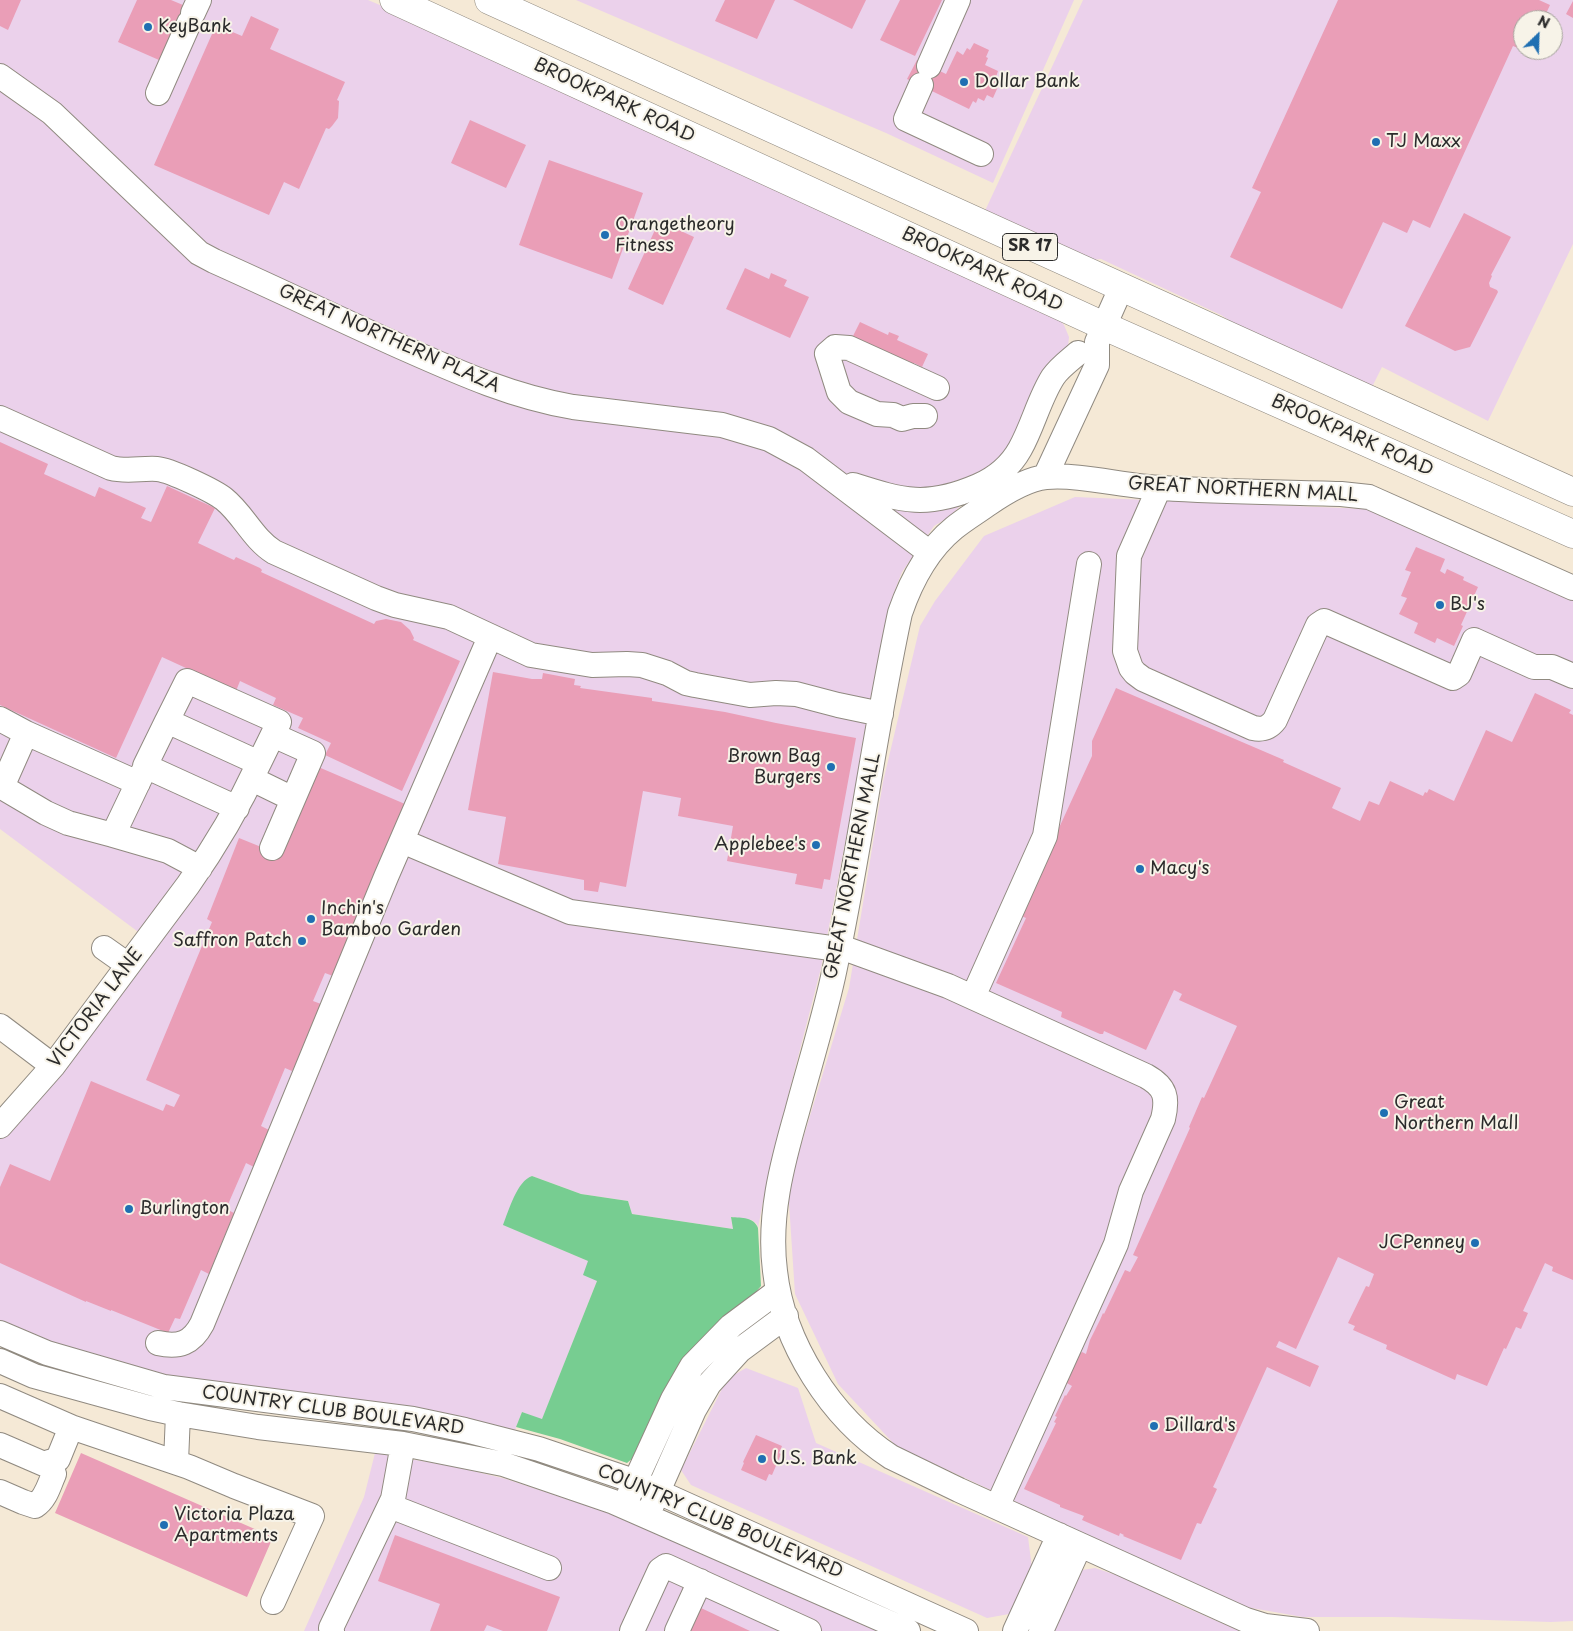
<!DOCTYPE html>
<style>
body{margin:0}
#map{position:relative;width:1573px;height:1631px;overflow:hidden;background:#f5e9d6;font-family:"Playpen Sans",sans-serif}
canvas{display:block}
.north{position:absolute;left:1513px;top:10px;width:50px;height:50px;box-sizing:border-box;background:#f7f3e8;border:1px solid #a5a39c;border-radius:50%;rotate:24deg;font-size:14px;font-weight:700;line-height:20px;text-align:center;color:#2b2b2b}
.north::after{content:'';display:block;margin:auto;width:18px;height:22px;background:#1f6fb2;clip-path:polygon(50% 0,100% 100%,50% 72%,0 100%)}
</style>
<div id="map">
<canvas width="1573" height="1631"></canvas>
<div class="north">N</div>
</div>
<script>
const c = document.querySelector('canvas').getContext('2d');
c.lineJoin = 'round';
function fill(path, color) {
  c.fillStyle = color;
  c.fill(path, 'evenodd');
}
function trace(path, color, width, dash) {
  c.strokeStyle = color;
  c.lineWidth = width;
  c.lineCap = dash ? 'butt' : 'round';
  c.setLineDash(dash || []);
  c.stroke(path);
}
function label(font, color, halo, rows, align = 'center') {
  c.font = font + ' "Playpen Sans",sans-serif';
  c.lineWidth = 4;
  c.setLineDash([]);
  c.textBaseline = 'middle';
  c.strokeStyle = halo;
  c.fillStyle = color;
  for (const [text, x, y, turn = 0] of rows) {
    c.save();
    c.translate(x, y);
    c.rotate((+turn || 0) * Math.PI / 180);
    c.textAlign = isNaN(turn) ? turn : align;
    if (halo) c.strokeText(text, 0, 0);
    c.fillText(text, 0, 0);
    c.restore();
  }
}
fill(new Path2D(`
 M0,0H368L498,55L1056,316L1064,325L1069,337L1068,347L1018,446L962,504L949,517L934,526L902,572L893,595L871,695L852,807L821,968L770,1166L758,1228L757,1224L752,1220L731,1217L733,1229L632,1214L628,1201L581,1194L532,1176L504,1225L588,1261L597,1281L542,1420L522,1412L514,1433L153,1374L85,1354L0,1324V1114L141,934L0,829Z
 M576,0H1074L993,183L886,133Z
 M1083,0H1573V244L1488,421L1382,367L1371,389L1252,335L1221,315L1101,259L1091,260L984,213ZM1523,20H1553V50H1523Z
 M1075,497L1367,509L1431,534L1573,600V1621L1551,1622L1392,1617H1303L1240,1606L896,1446L838,1384L795,1294L788,1188L849,988L883,782L920,626L935,601L984,536Z
 M746,1368L798,1388L816,1443L1028,1537L1032,1568L1009,1614L987,1618L691,1485L681,1470L727,1379Z
 M375,1453L456,1467L506,1479L606,1512L655,1532L879,1631H304L364,1497Z
 M1095,1568L1125,1578L1180,1605L1240,1631H1054L1069,1591L1082,1570Z`), '#ebd1eb');
fill(new Path2D(`
 M532,1176L581,1194L628,1201L632,1214L733,1229L731,1217C742,1218 754,1217 758,1228L761,1286L755,1293L717,1323L681,1361L668,1385L634,1457L627,1463L560,1439L516,1427L522,1412L542,1419L597,1281L583,1275L588,1261L503,1225C509,1210 517,1181 532,1176Z`), '#77cd91');
fill(new Path2D(`
 M0,0H21L8,30L0,26Z
 M137,0H171L183,5L182,8L197,27L178,19L159,60L118,42Z
 M725,0H775L757,39L715,21Z
 M793,0H866L852,29Z
 M900,0H942L915,56L880,40Z
 M1338,0H1539L1550,5L1543,20L1534,19L1533,20H1523V42L1520,49L1513,46L1430,228L1413,220L1407,233L1383,222L1342,309L1230,257L1261,192L1252,188Z
 M1573,1V18L1566,14Z
 M251,16L279,29L270,49L345,82L337,100L339,101L338,118L332,126L329,129L326,128L299,189L284,182L269,215L154,165L216,25L242,36Z
 M974,43L989,50L986,57L988,58L985,65L998,71L996,77L1001,80L993,98L987,95L984,101L978,98L976,103L973,101L969,109L907,79L917,60L946,74L957,51L963,55L967,48L970,50Z
 M470,120L526,145L506,188L451,163Z
 M549,160L643,193L612,279L519,245Z
 M1464,213L1511,237L1491,275L1492,276L1489,283L1490,287L1497,290L1498,292L1470,347L1455,351L1405,326Z
 M659,221L694,237L663,305L628,289Z
 M745,268L769,279L771,273L787,280L784,286L809,297L790,338L726,309Z
 M860,322L888,335L889,332L899,336L897,340L928,354L922,367L914,363L909,374L841,341L844,335L852,338Z
 M0,442L48,464L44,474L95,497L99,487L146,508L141,518L151,522L167,486L215,508L198,543L234,560L236,557L238,558L260,568L262,570L261,572L374,624L376,621L386,619L401,622L410,630L414,638L413,640L460,661L402,791L325,755L331,743L298,728L303,718L273,705L276,698L240,681L236,691L162,657L116,758L0,705Z
 M1416,547L1445,559L1440,571L1445,574L1447,569L1464,577L1463,580L1478,587L1461,625L1463,626L1454,646L1437,638L1435,643L1414,633L1418,623L1399,614L1407,598L1401,596L1411,572L1405,570Z
 M493,672L532,679H542L543,673L575,679L574,685L581,686L580,688L652,698V701L659,702L725,712L776,723L856,738L830,880L824,879L822,889L795,884L797,874L727,861L733,826L678,816L681,798L643,791L626,887L600,882L598,892L584,890V880L498,864L506,817L468,810Z
 M1116,688L1284,760L1283,762L1341,788L1332,808L1360,821L1369,801L1379,805L1390,781L1423,796L1425,792L1427,793L1429,789L1454,801L1486,730L1512,742L1535,693L1571,710L1569,713L1573,715V1280L1552,1271L1553,1267L1545,1263L1523,1311L1528,1313L1521,1329L1516,1327L1506,1349L1504,1348L1487,1386L1457,1374L1455,1380L1386,1349L1387,1345L1353,1330L1355,1326L1348,1323L1366,1286L1369,1287L1374,1274L1338,1257L1296,1349L1279,1341L1276,1347L1319,1366L1310,1387L1267,1367L1215,1483L1213,1487L1217,1489L1201,1524L1197,1523L1181,1560L1123,1536L1124,1535L1120,1533L1119,1536L1082,1520L1084,1516L1060,1507V1505L1024,1489L1056,1423L1054,1422L1057,1417L1055,1416L1065,1395L1066,1396L1072,1386L1065,1382L1077,1356L1082,1352L1086,1354L1090,1340L1100,1320L1103,1313L1104,1314L1125,1270L1130,1272L1138,1257L1133,1255L1190,1128L1189,1127L1202,1097L1204,1098L1237,1026L1179,1000L1182,994L1174,990L1146,1050L1104,1031L1103,1034H1100L1061,1017L1062,1012L996,983L1026,918L1019,915L1092,756V741Z
 M316,766L405,804L333,976L325,973L313,1001L321,1004L301,1055L292,1071L285,1068L261,1126L269,1130L254,1167L246,1163L226,1209L234,1213L209,1274L201,1270L180,1319L175,1318L168,1333L111,1310V1311L86,1301V1302L0,1263V1187L10,1164L50,1181L91,1081L163,1111L166,1104L174,1107L180,1095L146,1080L212,922L207,919L239,838L281,855Z
 M756,1435L782,1446L779,1453L781,1454L772,1475L769,1474L766,1481L741,1470L744,1463L743,1462Z
 M81,1453L273,1537L247,1597L55,1513Z
 M395,1535L560,1597L547,1631H503L487,1625L484,1631H430L440,1604L378,1581Z
 M701,1608L750,1631H690Z`), '#ea9eb7');
const minor = new Path2D(`
 M193,13L199,0
 M929,66L958,0
 M0,76L52,113L199,253L214,261C279,290 343,321 408,350C462,374 514,397 573,407L722,425L769,439L806,459L930,553
 M921,85L906,119L981,154
 M158,93L189,23
 M925,416H913L902,419L893,415L877,414L849,402L839,392L827,354L835,347L849,348L937,388
 M0,418L111,468C126,472 142,468 157,469C170,470 214,491 224,499C243,514 253,539 274,552L376,598L395,605L449,617L531,655L592,665L627,664L642,665L667,673L686,683L695,685L750,695L776,693L796,694L838,705L881,714
 M1045,477L1097,365V342L1121,288
 M853,485C903,501 927,508 978,486C996,478 1010,467 1020,449C1033,426 1039,399 1053,377C1059,368 1070,360 1078,353
 M1159,488L1129,556L1125,651L1131,668L1135,673L1143,679L1253,728C1263,730 1269,728 1275,720L1318,625L1324,621L1453,678L1459,674L1474,640L1534,667H1552L1573,676
 M0,719L26,733
 M167,721L187,681L279,722L259,763
 M144,770L113,835L168,851L200,868
 M252,779L293,799
 M113,835L68,823L46,813L2,787L26,733L138,783
 M402,841L570,912L838,949
 M272,848L313,753L273,735
 M838,946L948,986L1146,1076C1166,1087 1168,1098 1163,1119L1131,1191L1116,1244L1108,1262L997,1507
 M104,948L128,965
 M973,997L1045,836L1089,564
 M0,1026L53,1066
 M0,1126L53,1066L188,885C215,847 239,806 259,763L167,721L145,766L237,808
 M0,1333L47,1353L164,1387L413,1419L465,1430L539,1449L634,1481L966,1631
 M158,1343C179,1348 192,1343 202,1324L386,877L490,637
 M0,1361L34,1376L150,1408L178,1414L258,1427L403,1444L503,1464L614,1502L908,1631
 M0,1396L71,1427
 M0,1445L44,1464L58,1459L71,1427L189,1467L234,1486L312,1516L273,1602
 M176,1462L178,1414
 M0,1492L23,1502L35,1506C46,1499 49,1485 54,1474L49,1462
 M629,1495L673,1399L692,1366L731,1326L778,1291
 M652,1505L694,1410L709,1384L740,1350L786,1316
 M390,1506L549,1568
 M332,1631L331,1628L393,1499L403,1444
 M632,1631L660,1570L666,1566L809,1631
 M677,1631L700,1581
 M1015,1631L1059,1535
 M1041,1631L1080,1545
 M1307,1631L1265,1626L1246,1620L959,1490L891,1457C831,1418 783,1343 775,1271C768,1217 782,1164 797,1112C809,1067 823,1022 833,977C859,856 874,734 900,613C911,581 927,550 954,528C965,519 977,512 988,504C1004,493 1026,479 1046,477C1082,474 1126,487 1163,488C1222,492 1281,492 1341,494L1369,497L1573,588`);
const major = new Path2D(`
 M394,0L1104,326L1573,534
 M489,0L1573,492`);
trace(minor, '#908a80', 26);
trace(major, '#908a80', 29);
trace(minor, '#fff', 24);
trace(major, '#fff', 28);
for (const [x, y, r, color] of [
 [148,27,5,"#1f6fb2"],
 [964,82,5,"#1f6fb2"],
 [1376,142,5,"#1f6fb2"],
 [605,235,5,"#1f6fb2"],
 [1440,605,5,"#1f6fb2"],
 [831,767,5,"#1f6fb2"],
 [816,845,5,"#1f6fb2"],
 [1140,869,5,"#1f6fb2"],
 [311,919,5,"#1f6fb2"],
 [302,941,5,"#1f6fb2"],
 [1384,1113,5,"#1f6fb2"],
 [129,1209,5,"#1f6fb2"],
 [1475,1243,5,"#1f6fb2"],
 [1154,1426,5,"#1f6fb2"],
 [762,1459,5,"#1f6fb2"],
 [164,1525,5,"#1f6fb2"]
]) {
  const dot = new Path2D();
  dot.arc(x, y, r, 0, 2 * Math.PI);
  c.fillStyle = color;
  c.fill(dot);
  trace(dot, '#f7f3e8', 2);
}
for (const [x, y, w] of [
 [1030,247,55]
]) {
  const box = new Path2D();
  box.roundRect(x - w / 2, y - 13.5, w, 27, 4);
  c.fillStyle = '#f7f3e8';
  c.fill(box);
  trace(box, '#2b2b2b', 1);
}
label('bold 16px', '#2b2b2b', null, [
 ["SR 17",1030,247]
]);
label('18px', '#2b2b2b', '#f7f3e8', [
 ["KeyBank",158,27],
 ["Dollar Bank",974,82],
 ["TJ Maxx",1386,142],
 ["Orangetheory",615,225],
 ["Fitness",615,246],
 ["BJ's",1450,605],
 ["Brown Bag",821,757,"right"],
 ["Burgers",821,778,"right"],
 ["Applebee's",806,845,"right"],
 ["Macy's",1150,869],
 ["Inchin's",321,909],
 ["Bamboo Garden",321,930],
 ["Saffron Patch",292,941,"right"],
 ["Great",1394,1103],
 ["Northern Mall",1394,1124],
 ["Burlington",139,1209],
 ["JCPenney",1465,1243,"right"],
 ["Dillard's",1164,1426],
 ["U.S. Bank",772,1459],
 ["Victoria Plaza",174,1515],
 ["Apartments",174,1536]
], 'left');
label('18px', '#2b2b2b', '#f7f3e8', [
 ["BROOKPARK ROAD",614,101,25],
 ["BROOKPARK ROAD",982,270,25],
 ["GREAT NORTHERN PLAZA",389,339,24],
 ["BROOKPARK ROAD",1352,436,24],
 ["GREAT NORTHERN MALL",1243,490,3],
 ["GREAT NORTHERN MALL",853,866,-79],
 ["VICTORIA LANE",96,1008,-53],
 ["COUNTRY CLUB BOULEVARD",333,1411,8],
 ["COUNTRY CLUB BOULEVARD",720,1522,23]
]);
</script>
